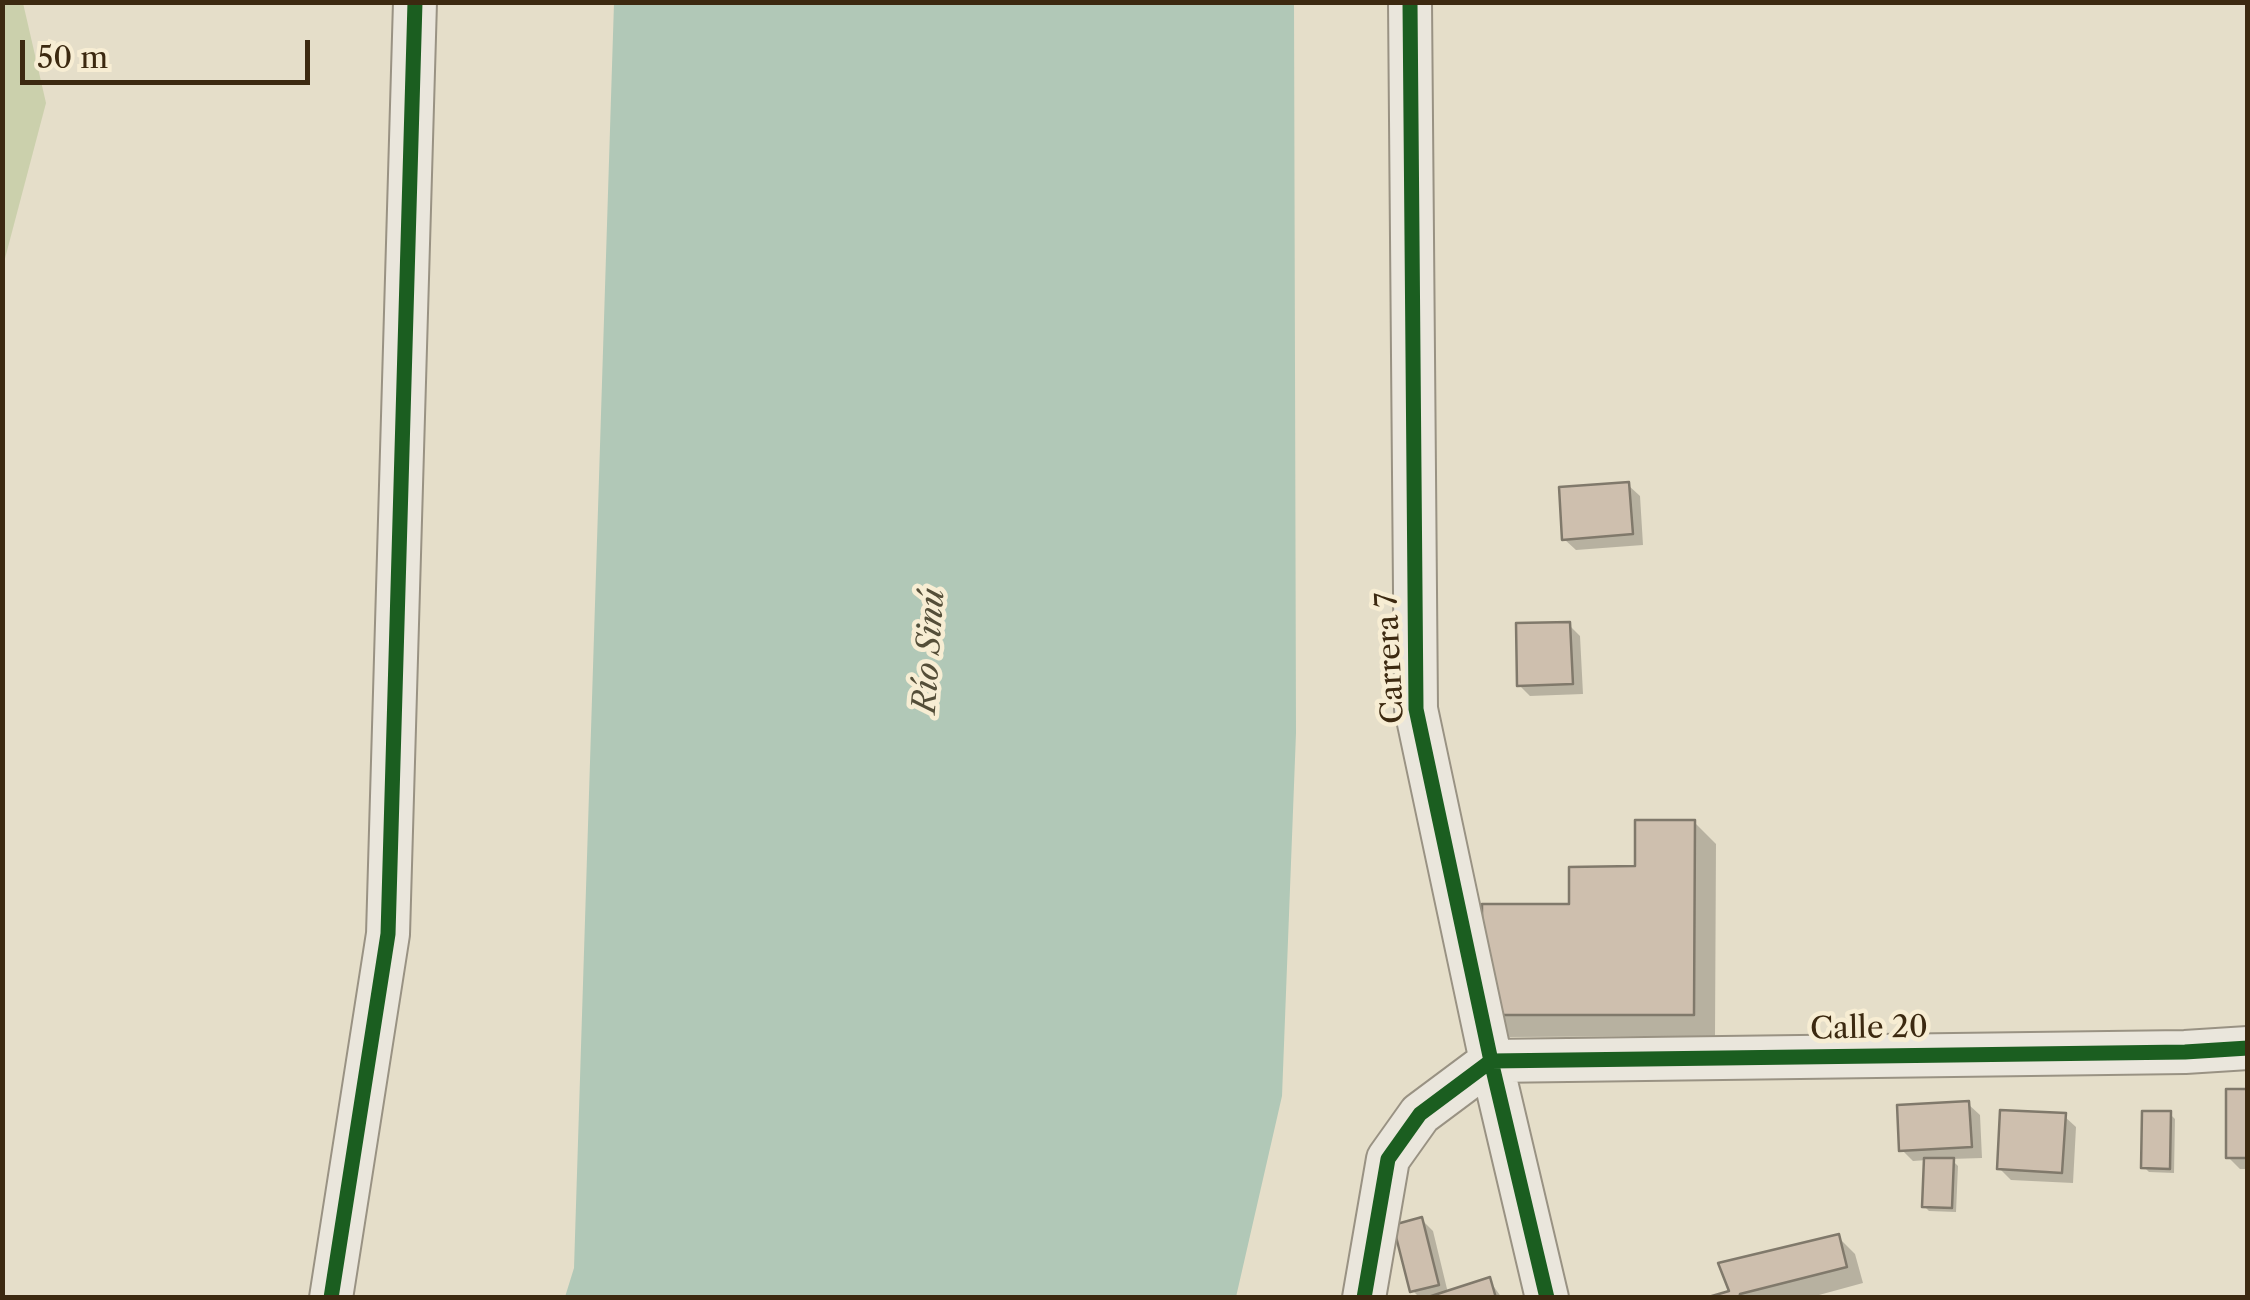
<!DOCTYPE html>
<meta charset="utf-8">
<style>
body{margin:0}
#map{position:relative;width:2250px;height:1300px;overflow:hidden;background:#e5dec9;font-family:"Libre Caslon Text",serif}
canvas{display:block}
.frame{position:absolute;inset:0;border:5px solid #3c2910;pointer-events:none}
.scale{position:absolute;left:20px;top:40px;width:290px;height:45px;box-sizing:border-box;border:5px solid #3c2910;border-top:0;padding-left:12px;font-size:30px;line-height:35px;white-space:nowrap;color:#3c2910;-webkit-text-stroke:8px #f7edd3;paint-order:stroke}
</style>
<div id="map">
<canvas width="2250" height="1300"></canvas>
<div class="frame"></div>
<div class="scale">50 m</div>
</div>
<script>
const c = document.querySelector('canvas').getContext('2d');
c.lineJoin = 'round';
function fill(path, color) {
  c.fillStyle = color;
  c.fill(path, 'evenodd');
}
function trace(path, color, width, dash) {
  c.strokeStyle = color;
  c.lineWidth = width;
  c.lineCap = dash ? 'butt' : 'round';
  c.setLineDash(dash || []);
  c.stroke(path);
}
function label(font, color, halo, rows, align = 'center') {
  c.font = font + ' "Libre Caslon Text",serif';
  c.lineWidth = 9;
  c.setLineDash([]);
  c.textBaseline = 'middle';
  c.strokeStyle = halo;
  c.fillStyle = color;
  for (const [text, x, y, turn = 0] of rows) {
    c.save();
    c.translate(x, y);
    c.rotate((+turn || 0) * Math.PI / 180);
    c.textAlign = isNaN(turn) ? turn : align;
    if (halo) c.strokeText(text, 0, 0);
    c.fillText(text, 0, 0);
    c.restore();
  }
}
fill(new Path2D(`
 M3,2L23,3L46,103L3,266Z`), '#cbd0ac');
fill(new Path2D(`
 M614,3H1294L1296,733L1282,1096L1236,1297H565L574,1268Z`), '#b1c8b7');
fill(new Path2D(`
 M1628,485L1640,496L1643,545L1576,550L1564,539Z
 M1569,625L1580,636L1583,694L1530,696L1519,685Z
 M1694,822L1716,844L1715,1036L1507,1037L1484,1014L1638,869Z
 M2248,1091V1169H2240L2228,1157Z
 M1968,1104L1980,1115L1982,1158L1951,1159L1958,1166L1956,1212L1929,1211L1924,1206L1927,1160L1913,1161L1902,1150Z
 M2170,1114L2175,1119L2174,1173L2149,1172L2144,1167Z
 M2064,1116L2076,1127L2073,1183L2011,1180L1999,1168Z
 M1422,1220L1433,1231L1448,1293L1489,1280L1502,1298H1420L1412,1290Z
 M1838,1237L1855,1254L1863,1283L1808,1298H1714L1733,1293Z`), '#0003');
const building = new Path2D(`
 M1629,482L1633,534L1562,540L1559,487Z
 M1570,622L1573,684L1517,686L1516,623Z
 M1635,820H1695L1694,1015H1482V904H1569V867L1635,866Z
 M2226,1089H2248V1158H2226Z
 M1969,1101L1972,1147L1899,1151L1897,1105Z
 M2000,1110L2066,1113L2062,1173L1997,1169Z
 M2142,1111H2171L2170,1169L2141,1168Z
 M1924,1158H1954L1952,1208L1922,1207Z
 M1422,1217L1439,1285L1410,1292L1393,1225Z
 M1839,1234L1847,1267L1740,1294L1739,1298H1705L1729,1291L1718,1263Z
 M1490,1277L1496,1298H1425Z`);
fill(building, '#cebfae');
trace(building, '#80796b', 2.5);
const minor = new Path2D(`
 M1410,2L1416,709L1491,1061L1547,1298
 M331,1298L388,934L415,2
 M1364,1298L1388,1159L1420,1114L1491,1061L2185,1052L2248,1048`);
trace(minor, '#999283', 46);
trace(minor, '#eae6dc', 42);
trace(new Path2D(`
 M1410,2L1416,709L1491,1061L1547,1298
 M331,1298L388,934L415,2
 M1364,1298L1388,1159L1420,1114L1491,1061L2185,1052L2248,1048`), '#1b5e20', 15);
label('30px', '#3c2910', '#f7edd3', [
 ["Carrera 7",1391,658,-93],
 ["Calle 20",1869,1029,-1]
]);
label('italic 32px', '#544e38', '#f7edd3', [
 ["Río Sinú",930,651,-86]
]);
</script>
